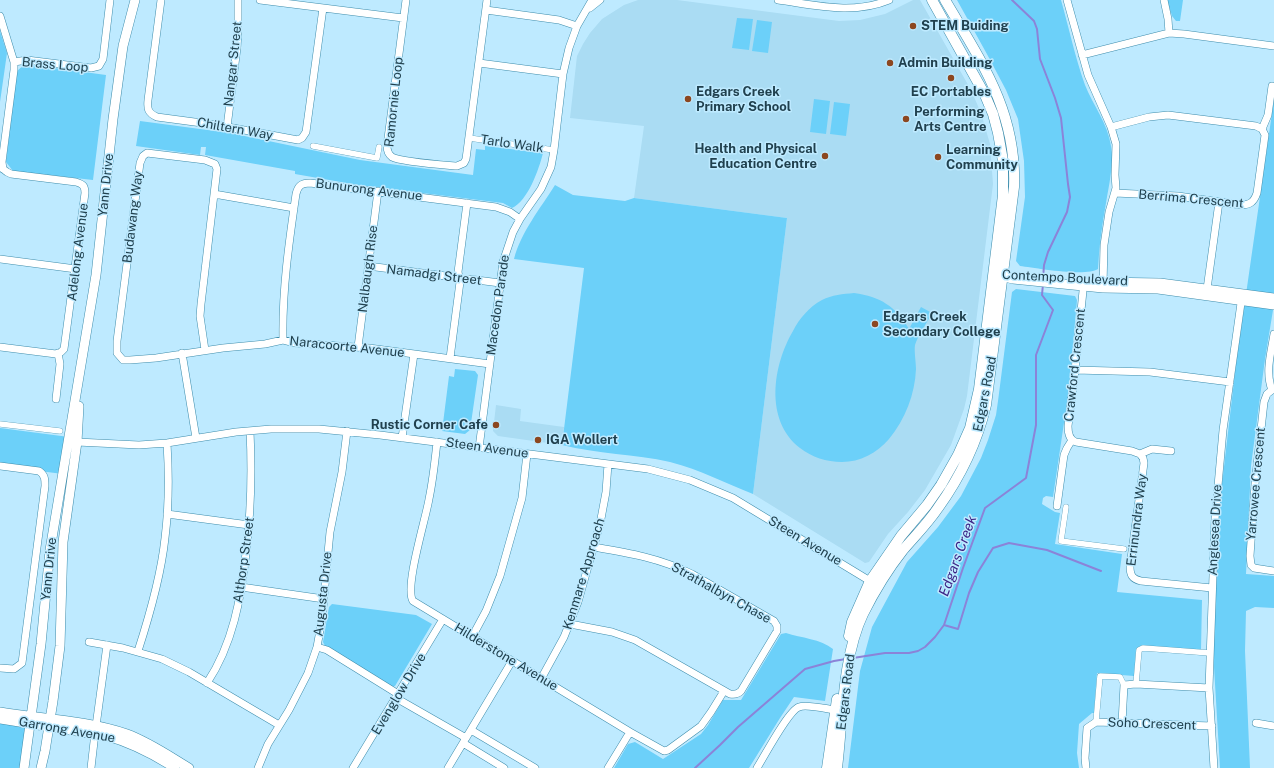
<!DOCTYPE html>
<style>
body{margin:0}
canvas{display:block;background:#beeaff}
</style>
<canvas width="1274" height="768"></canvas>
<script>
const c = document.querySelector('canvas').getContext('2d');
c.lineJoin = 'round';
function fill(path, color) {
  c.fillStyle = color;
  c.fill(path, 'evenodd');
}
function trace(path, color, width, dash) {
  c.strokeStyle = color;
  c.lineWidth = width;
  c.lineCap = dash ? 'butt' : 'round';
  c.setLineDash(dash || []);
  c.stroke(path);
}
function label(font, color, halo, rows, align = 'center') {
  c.font = font + ' "Public Sans",sans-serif';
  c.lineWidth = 3;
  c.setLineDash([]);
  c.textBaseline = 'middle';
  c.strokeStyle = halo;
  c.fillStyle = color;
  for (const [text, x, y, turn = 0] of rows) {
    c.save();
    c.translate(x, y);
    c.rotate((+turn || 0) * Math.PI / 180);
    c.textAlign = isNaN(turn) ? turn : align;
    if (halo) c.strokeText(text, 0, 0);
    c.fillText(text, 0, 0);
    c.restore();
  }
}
fill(new Path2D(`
 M638,0H677L839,21L860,20L885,14L913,0H920L971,90L981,113L990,144L993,184L967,396L964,409L951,445L925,490L908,512L888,534L869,562L865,563L753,494L787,218L634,198L644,126L570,118L577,56L583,44L590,33L602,19L624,5Z
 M496,405L521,409L520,421L564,427L562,445L498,436L493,431Z`), '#aadcf3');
fill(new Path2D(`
 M957,0H1061C1069,28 1075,57 1085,85C1093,105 1108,124 1111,146C1114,164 1109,185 1106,203C1102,225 1099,247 1098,269C1086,277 1036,268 1020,266L1016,261L1025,197L1024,161L1018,119L1006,90L988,56Z
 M1167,0H1183L1180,21H1176L1172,16Z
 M737,18L753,19L749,50L732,48Z
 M757,20L772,22L768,53L752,51Z
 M0,31L7,53L0,102Z
 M25,64L106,75L93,180L13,171L6,162L17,71Z
 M814,99L830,101L826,134L810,132Z
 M1274,99V304L1265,359L1251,466L1246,574L1274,576V608L1255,607L1246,611L1245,651L1250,768H1220L1213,650L1218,518L1236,364Z
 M834,102L850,104L846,136L830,134Z
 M140,121L230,133L360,160L473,175L476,149L485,150V146L543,153C539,169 528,201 512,208L503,203L358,185L295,174V171L205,155L206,147H201L200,155L136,146Z
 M555,185L573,195L625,201L634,198L787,218L753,494C725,483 701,470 670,462C635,454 597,454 562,445L584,268L514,259C521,232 540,209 555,185Z
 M1016,289L1075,296L1077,300L1069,389L1053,497L1046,496L1043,498L1042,504L1055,512L1060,513L1055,544L1122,554L1117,592L1202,600L1201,650L1142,646L1136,649L1134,676L1097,673L1094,713H1092L1079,724L1077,753L1079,768H848L860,671L872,627L907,562L938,527L961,496L981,458L988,440L996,415L998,401L1012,292Z
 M854,293C881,297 895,306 909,329L921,307L932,313C928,321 917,337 915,345C914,351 916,362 916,369C915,394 905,420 889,439C877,453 860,462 842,462C826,462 812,457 800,448C764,420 773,365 793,331C799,319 809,307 822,300C832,295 843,294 854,293Z
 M455,369L475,371L478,375L470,430L465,434L442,431L449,376L454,377Z
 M0,428L69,437L63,474L0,466Z
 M332,604L416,615L432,624L395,686L392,687L325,646L323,642L329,607Z
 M786,633C801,638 821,639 833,649L825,701L794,697L780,718L749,768H614L628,744L635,742L663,759L701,734L708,725L723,700H741L781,634Z
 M0,719L30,724L24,768H0Z`), '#6cd0f9');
trace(new Path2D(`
 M1012,0L1034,21L1037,29L1040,59L1055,98L1061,118L1068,184L1070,197L1067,212L1048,252L1044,265L1043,279
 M944,625L958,629L969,593L978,572L993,548L1009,543L1047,550L1101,571
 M853,658L885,653H909L918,651L925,647L935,637L944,625L963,568L985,508L1026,478L1036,425V355L1053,310L1042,295L1043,284
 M695,768L720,745L738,727L805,669L834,661L846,659`), '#8b83d8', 2);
const pedestrian = new Path2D(`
 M469,138L554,150
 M313,146L377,158L379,147
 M0,424L60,431
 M1066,507L1061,541L1124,549
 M1136,684L1139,650L1143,648L1210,653
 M1096,722L1100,676L1120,677L1124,685`);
const minor = new Path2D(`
 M161,0L148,100C147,109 148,113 157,117L217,125L298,140L302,138L306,132L323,8
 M260,0L403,18
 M406,0L387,146C387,151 388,154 392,157C401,162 445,165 457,166L464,163L466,159L487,0
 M778,0C815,5 853,15 889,0
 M1067,0L1088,75L1111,127L1116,144L1115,175L1116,188L1109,212L1104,245L1103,286
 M1164,0L1168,19L1169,33
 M590,8L600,0
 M486,10L559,20L577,26
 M0,16L14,62V70L2,162L3,169
 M1082,55L1169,33L1184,34L1274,46
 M14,62L27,60L91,68L99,66L103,59L110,0
 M479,63L563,74
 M227,127L237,48L238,31V0
 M1111,127L1149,117L1168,115L1256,126L1262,129L1265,135L1257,193C1254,202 1250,205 1241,205L1178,196L1115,193
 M1262,129L1268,115L1272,86
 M214,194L294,208
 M0,259L76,269
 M368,266L500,283
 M1084,281L1075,370L1068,426C1068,433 1069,440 1076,442L1132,451L1140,454L1152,449L1171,451
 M1207,289L1219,202
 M1274,334C1271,353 1265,372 1272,390L1267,394L1264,402L1255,484L1250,556L1251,565L1254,568L1274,571
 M283,340C282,291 289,242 296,194C298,186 301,183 310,183L496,207L510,212L520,219
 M0,347L56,354L61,352L64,349L85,193C85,186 83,184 76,182L11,174L7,172L3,169
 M358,347L378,191
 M205,350L200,316L201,304L217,169L215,164L205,160L147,153L143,156L140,163L117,341V353L123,360H130L156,358L223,348L265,344L283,340L295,343L369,348L490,364
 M182,353L196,438
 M450,358L460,282L458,272L467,203
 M1075,370L1150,372L1230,382
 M56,399L60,364L58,353
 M402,438L414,354
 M77,442L139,445L167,443L236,432L271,429H319L380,435L648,469L690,480L733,498L870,581
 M437,442C435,461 433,480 429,499C426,518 404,588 413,601L630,732L664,751L668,750L701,726L711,712L724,691
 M479,448L503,262L513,232L520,219L541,189L551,167L554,150L563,74L569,48L577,26L592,0
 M1140,454L1143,458L1144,463L1130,566C1130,575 1132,579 1141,581L1212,588
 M0,466L39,471C45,475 45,479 45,486L22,663L14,669L0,668
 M1057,506L1064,455L1067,448L1072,440
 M167,514L249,525
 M241,587L324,599
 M570,624L612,632L635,640L730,694C735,695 738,694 741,691L777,631V626L774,621L692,574C659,558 629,553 594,547
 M472,637L486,611L500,576L522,498L527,454
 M89,642L123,648L162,659L189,672L279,725
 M317,647L327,650L398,694
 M138,651C150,614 161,576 165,538C169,506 169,474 167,443
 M541,679L564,637L578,602L600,524L606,492L608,464
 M207,683C233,644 241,598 246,553C251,512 252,472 250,431
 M396,698L466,738
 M1122,723L1124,685L1136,684L1209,688
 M1256,723L1274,726
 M96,726L107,645
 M471,730L535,768
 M463,743L504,768
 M91,768L95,733
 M258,768L268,744L289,710L308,673L317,647L322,619L327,563L330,532L342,472L347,431
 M353,768L443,619
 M448,768L512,661
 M608,768L630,732
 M757,768C764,757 788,711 799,707C806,704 827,709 835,710
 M1086,768L1085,758L1087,728L1096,722L1212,726
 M1214,768L1209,688L1215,519L1223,430L1242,296`);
const tertiary = new Path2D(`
 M996,275L1013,279L1103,288L1158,289L1274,305
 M1100,282L1160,283L1274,298
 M0,712C42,719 86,720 127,734C149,742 169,756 189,768
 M0,719L107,736C132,743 153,754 175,768
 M24,768L41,644L50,550L96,275L113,119L123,46L135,0
 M41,768L45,751L53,701L60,646L63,542L77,442L79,406`);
const secondary = new Path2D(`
 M849,636L852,622L870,581L901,536L927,505L941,485L958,455L970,428L979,389L1003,195V161L998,133L993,114L985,95L932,0
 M827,768L837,699
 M837,768C843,720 842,658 863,614C874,592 888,569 903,550C915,536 928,523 938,508C961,476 977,443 986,405L1014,187C1017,112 981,61 945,0`);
trace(pedestrian, '#3e8dac', 6);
trace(minor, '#3e8dac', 8);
trace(tertiary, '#3e8dac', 10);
trace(secondary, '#3e8dac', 11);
trace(pedestrian, '#fff', 5.5);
trace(minor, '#fff', 7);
trace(tertiary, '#fff', 9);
trace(secondary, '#fff', 10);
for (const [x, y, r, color] of [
 [913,26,4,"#8c4720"],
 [890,63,4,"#8c4720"],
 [951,78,4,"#8c4720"],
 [688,99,4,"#8c4720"],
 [906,119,4,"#8c4720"],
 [825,156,4,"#8c4720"],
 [938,157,4,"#8c4720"],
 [875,324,4,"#8c4720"],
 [496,425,4,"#8c4720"],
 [538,440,4,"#8c4720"]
]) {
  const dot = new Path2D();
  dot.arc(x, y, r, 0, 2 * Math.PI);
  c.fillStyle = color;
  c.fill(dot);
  trace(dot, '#beeaff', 1.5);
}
label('bold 13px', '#20404e', '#beeaff', [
 ["STEM Buiding",921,26],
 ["Admin Building",898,63],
 ["Edgars Creek",696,92],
 ["Primary School",696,107],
 ["EC Portables",951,92,"center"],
 ["Performing",914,112],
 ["Arts Centre",914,127],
 ["Health and Physical",817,149,"right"],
 ["Education Centre",817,164,"right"],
 ["Learning",946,150],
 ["Community",946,165],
 ["Edgars Creek",883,317],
 ["Secondary College",883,332],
 ["Rustic Corner Cafe",488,425,"right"],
 ["IGA Wollert",546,440]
], 'left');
label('13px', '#20404e', '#beeaff', [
 ["Nangar Street",233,64,-84],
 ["Brass Loop",55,65,5],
 ["Ramornie Loop",394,102,-84],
 ["Chiltern Way",235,129,10],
 ["Tarlo Walk",512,144,8],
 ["Yann Drive",106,185,-84],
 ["Bunurong Avenue",369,190,7],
 ["Berrima Crescent",1191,199,5],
 ["Budawang Way",133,217,-83],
 ["Adelong Avenue",78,252,-83],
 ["Nalbaugh Rise",368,269,-83],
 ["Namadgi Street",434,275,7],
 ["Contempo Boulevard",1065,278,3],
 ["Macedon Parade",498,305,-82],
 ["Naracoorte Avenue",347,347,6],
 ["Crawford Crescent",1075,365,-84],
 ["Edgars Road",985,394,-79],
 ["Steen Avenue",487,448,8],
 ["Yarrowee Crescent",1256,484,-85],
 ["Errinundra Way",1137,520,-83],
 ["Anglesea Drive",1215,530,-87],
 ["Steen Avenue",805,541,31],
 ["Althorp Street",244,560,-82],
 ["Yann Drive",49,569,-84],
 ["Kenmare Approach",584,574,-73],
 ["Strathalbyn Chase",721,593,29],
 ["Augusta Drive",323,594,-84],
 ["Hilderstone Avenue",506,657,31],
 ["Edgars Road",846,692,-83],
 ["Evenglow Drive",399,694,-59],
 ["Soho Crescent",1152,724,2],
 ["Garrong Avenue",67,730,10]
]);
label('italic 14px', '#391f83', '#beeaff', [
 ["Edgars Creek",958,556,-70]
]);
</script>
